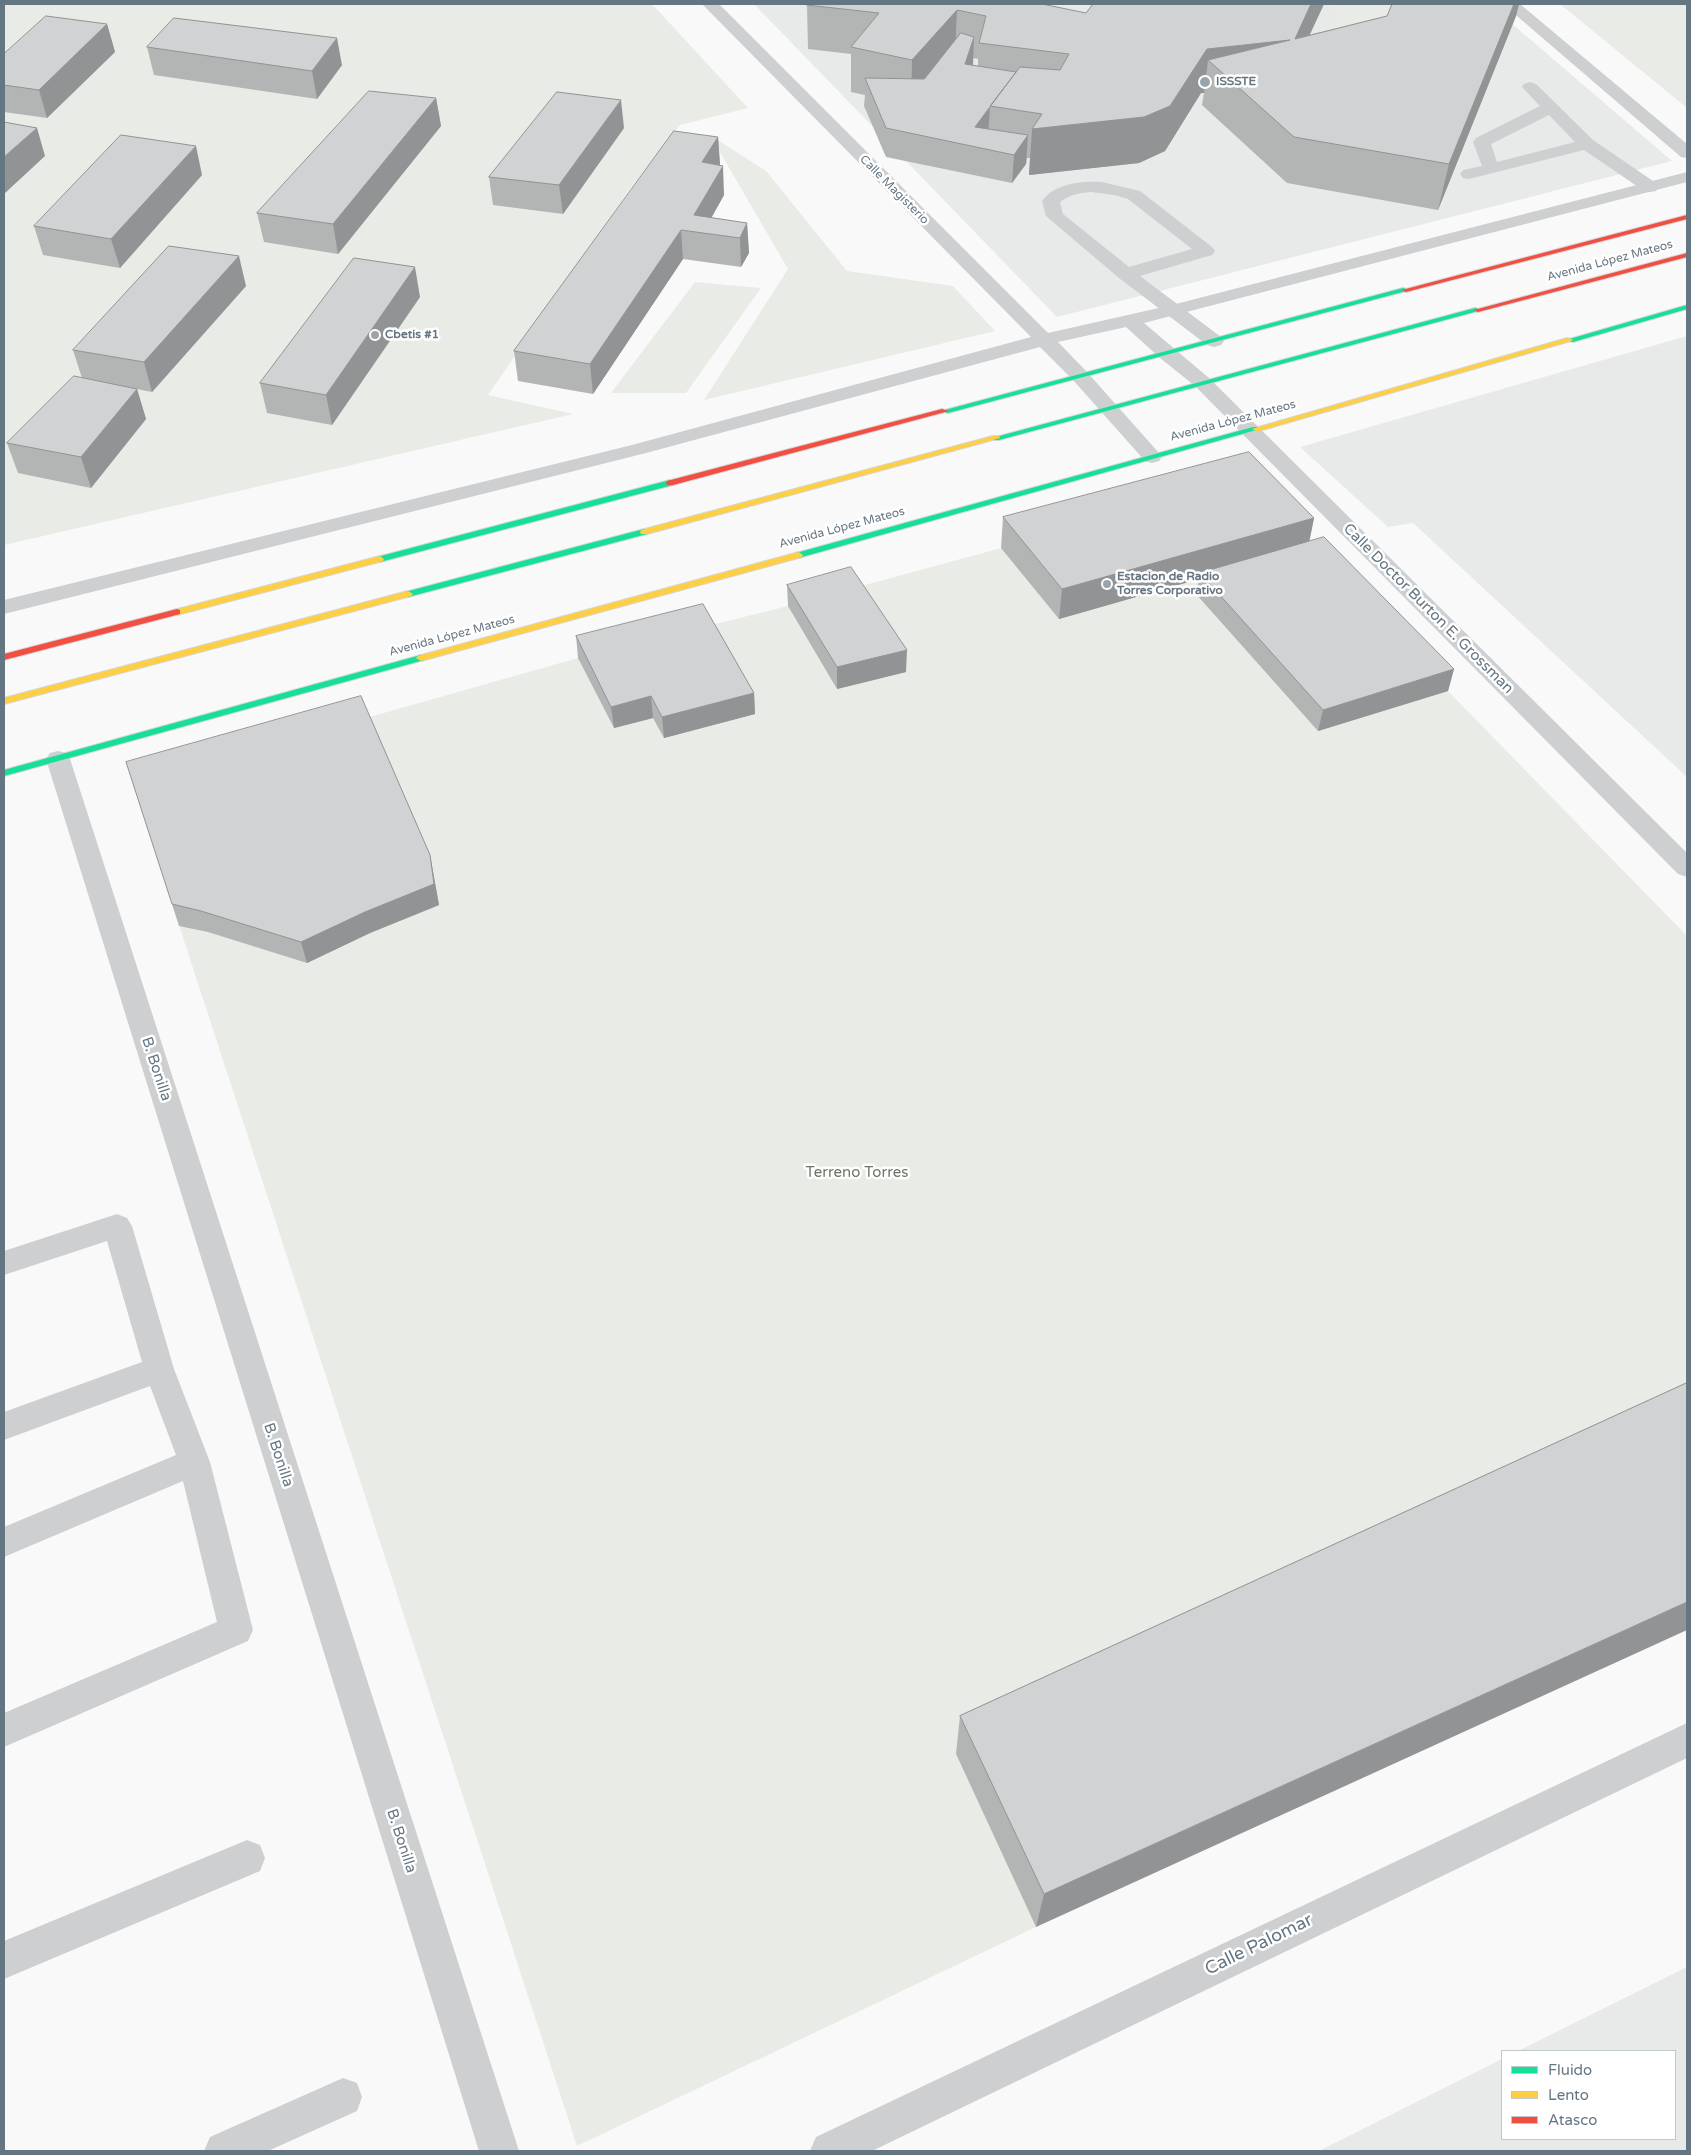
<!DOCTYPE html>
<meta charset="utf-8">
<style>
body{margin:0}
#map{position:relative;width:1691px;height:2155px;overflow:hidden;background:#f9f9f9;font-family:"Varela Round",sans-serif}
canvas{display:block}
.frame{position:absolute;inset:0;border:5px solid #657683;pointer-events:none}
.legend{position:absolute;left:1501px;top:2050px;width:175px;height:90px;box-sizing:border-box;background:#fff;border:1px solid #c1c8cd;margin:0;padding:6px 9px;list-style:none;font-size:15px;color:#657683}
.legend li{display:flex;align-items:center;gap:10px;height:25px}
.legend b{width:25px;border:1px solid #c1c8cd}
</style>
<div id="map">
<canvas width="1691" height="2155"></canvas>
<div class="frame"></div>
<ul class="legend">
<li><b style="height:6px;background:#16e098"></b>Fluido</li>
<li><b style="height:6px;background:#ffcf43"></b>Lento</li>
<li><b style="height:6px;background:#f24e42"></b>Atasco</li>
</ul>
</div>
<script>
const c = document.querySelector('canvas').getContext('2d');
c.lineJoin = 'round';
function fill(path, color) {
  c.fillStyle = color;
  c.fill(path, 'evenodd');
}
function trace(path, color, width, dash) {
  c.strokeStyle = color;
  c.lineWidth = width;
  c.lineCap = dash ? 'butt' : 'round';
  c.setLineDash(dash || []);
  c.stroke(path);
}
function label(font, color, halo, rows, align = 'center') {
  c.font = font + ' "Varela Round",sans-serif';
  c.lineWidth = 5;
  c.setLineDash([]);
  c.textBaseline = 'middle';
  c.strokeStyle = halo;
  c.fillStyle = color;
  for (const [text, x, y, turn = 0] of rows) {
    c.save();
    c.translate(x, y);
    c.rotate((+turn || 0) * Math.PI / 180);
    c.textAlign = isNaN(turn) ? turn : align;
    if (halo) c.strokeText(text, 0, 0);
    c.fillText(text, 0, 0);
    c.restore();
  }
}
fill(new Path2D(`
 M754,4H1489L1672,161L1057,317Z
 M1687,336V777L1413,523L1388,527L1300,447Z
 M1687,1967V2151H1319L1502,2059V2139H1675V2051H1518Z`), '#e8e9e9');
fill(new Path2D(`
 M4,4H652L748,108L680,125L630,189L488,395L573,414L4,545Z
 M1342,4H1394L1364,58L1309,62Z
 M1560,4H1687V108Z
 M710,135L766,171L847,271L953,286L995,331L704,400L788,269Z
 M695,282L761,288L686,393H611Z
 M1244,482L1687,936V1415L956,1754L1036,1927L577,2146L133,784L578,658L788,606Z`), '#e8ebe6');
const fast = new Path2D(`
 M1403,288L1410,290L948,413L941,411Z
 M1687,305V309L1573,342L1566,340Z
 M1475,308L1482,310L999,440H993L992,438Z
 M1253,427H1256L1260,429L802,557L799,558L795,555L796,553Z
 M670,480L674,483L673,485L380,562L376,559L377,557Z
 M644,529L647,530V534L408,597L403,594L405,592Z
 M421,655L426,658L424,660L4,776V770Z`);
const slow = new Path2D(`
 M1567,338L1574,340L1259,431H1256L1252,429Z
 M993,436H999L1000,438L647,534H641L640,532L641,530Z
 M799,552L803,555L802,557L421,661L416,658L418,656Z
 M380,556L384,559L383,561L177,615L172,612L174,610Z
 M408,591L413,594L411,596L4,704V698Z`);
const jam = new Path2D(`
 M1687,215V219L1406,292L1402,290Z
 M1687,253V257L1478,312L1474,310Z
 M942,409L949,411L673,485H667L666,483L667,481Z
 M177,609L180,610V614L4,660V654Z`);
trace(fast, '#d5d6d7', 2);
trace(slow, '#d5d6d7', 2);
trace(jam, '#d5d6d7', 2);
fill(new Path2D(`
 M1530,82L1536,84L1593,140L1656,183L1659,187L1656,191L1650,192L1644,191L1584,150L1469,179L1463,178L1460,174L1463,170L1482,166L1473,142L1476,138L1540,106L1522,87L1524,84ZM1549,115L1575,142L1497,162L1491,144Z
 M1102,182L1140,191L1212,247L1215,251L1212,255L1140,276L1221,337L1224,341L1221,345L1214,347L1207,345L1119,278L1046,216L1042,201C1055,183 1082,181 1102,182ZM1091,192L1114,195L1128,199L1192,249L1129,267L1063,214L1060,202C1069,195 1079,193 1091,192Z
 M117,1214L127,1218L132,1226L174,1369L210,1462L253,1630L248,1641L4,1747V1713L217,1622L183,1481L4,1557V1527L176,1455L150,1386L4,1440V1412L142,1362L107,1241L4,1275V1251Z
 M247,1840L260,1845L265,1858L260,1871L4,1979V1941Z
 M343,2078L357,2083L362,2097L357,2111L268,2151H204L210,2137Z`), '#cecfd0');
fill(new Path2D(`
 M702,4H719L1048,333L1172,305L1687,172V182L1144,323L1209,378L1687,853V877L1678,874L1195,386L1160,358L1126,327L1058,342L1087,372L1159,453L1162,457L1159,461L1152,463L1145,461L1073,380L1040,347L646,453L4,614V600L632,445L1031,337Z
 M1503,4H1520L1687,144V158L1681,157Z
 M58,751L66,753L70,759L519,2151H479L46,759L50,753Z
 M1687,1723V1758L872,2151H810L816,2137Z`), '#cecfd0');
fill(fast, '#16e098');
fill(slow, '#ffcf43');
fill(jam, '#f24e42');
fill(new Path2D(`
 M1093,4H1324L1309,35L1387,16L1392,4H1519L1516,16L1438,210L1287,183L1202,105L1204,93H1201L1165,151L1139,163L1029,175L1030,158H1027L1026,164L1012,183L886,157L864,106L865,95L851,92V54L808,49L807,5L1086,13ZM973,58L978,59V66L973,65Z
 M107,24L115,52L47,118L4,112V54Z
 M147,47L342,65L317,99L154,75Z
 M436,98L441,126L338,254L264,242L257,213Z
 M624,128L563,214L493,205L489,177Z
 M718,137L720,165L724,195L711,218L747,223L749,253L741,267L683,259L593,394L518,381L514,351Z
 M202,175L120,268L43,255L34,226Z
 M246,286L152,392L137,389L146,419L91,488L18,473L7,443L82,378L73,350Z
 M420,297L332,425L267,413L260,383Z
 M1003,517L1314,518L1309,542L1454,669L1448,691L1318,731L1196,594L1199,579L1059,619L1001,548Z
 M787,585L906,672L837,689L788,606Z
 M576,636L754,693L755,714L664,738L653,718L614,728L578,658Z
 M430,855L439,905L370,933L307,963L208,932L179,926L172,904Z
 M1687,1383L1036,1927L956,1754L960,1716Z`), '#b3b5b5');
fill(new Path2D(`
 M1311,4H1324L1287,84L1295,39Z
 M1514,4H1519L1516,16L1438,210L1449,164Z
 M957,10L955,54L911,105L912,60Z
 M107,24L115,52L47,118L39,90Z
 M974,37L973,65L964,92L965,64Z
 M337,38L342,65L317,99L312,71Z
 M1290,40L1208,60L1204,93H1201L1165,151L1139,163L1029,175L1032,129L1207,49Z
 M436,98L441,126L338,254L333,224Z
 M621,100L624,128L563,214L559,185Z
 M990,107L988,136L975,127Z
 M37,128L45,156L4,194V157Z
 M1028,135L1026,164L1012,183L1014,155Z
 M718,137L720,165L702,162Z
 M196,146L202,175L120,268L111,239Z
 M723,166L724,195L703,233L694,215Z
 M747,223L749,253L741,267L740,238Z
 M681,230L683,259L593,394L590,364Z
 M239,256L246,286L152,392L144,362Z
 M415,267L420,297L332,425L326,395Z
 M137,389L146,419L91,488L81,457Z
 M1314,518L1308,548L1200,573L1199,579L1059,619L1062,589Z
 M907,650L906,672L837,689V667Z
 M1454,669L1448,691L1318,731L1323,710Z
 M754,693L755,714L664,738L662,717Z
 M651,696L653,718L614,728L611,707Z
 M430,855L439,905L370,933L307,963L301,942Z
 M1687,1602V1630L1036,1927L1044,1894Z`), '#929394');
const building = new Path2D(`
 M808,4H1042L1086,13L1093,4H1311L1295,39L1387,16L1392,4H1514L1449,164L1294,137L1208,60L1290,40L1207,49L1170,106L1144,117L1032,129L1042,114L990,106L1020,67L1060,70L1069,54L979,43L986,16L957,10L912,60L851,47L879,13L807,5Z
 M46,16L107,24L39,90L4,85V54Z
 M174,18L337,38L312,71L147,47Z
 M961,33L974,37L965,64L1016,72L975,127L1028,135L1014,155L886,128L865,78L924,79Z
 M369,91L436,98L333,224L257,213Z
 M557,92L621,100L559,185L489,177Z
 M4,122L37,128L4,157Z
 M674,131L718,137L702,162L723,166L694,215L747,223L740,238L681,230L590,364L514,351Z
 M121,135L196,146L111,239L34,226Z
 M169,246L239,256L144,362L73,350Z
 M354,258L415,267L326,395L260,383Z
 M74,376L137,389L81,457L7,443Z
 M1249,452L1314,518L1062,589L1003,517Z
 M1324,537L1454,669L1323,710L1200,573Z
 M851,567L907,650L837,667L787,585Z
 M703,604L754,693L662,717L651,696L611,707L576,636Z
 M361,696L430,855L434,884L365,912L301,942L201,911L172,904L126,762Z
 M1687,1383V1602L1044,1894L960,1716Z`);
fill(building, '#d0d2d3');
trace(building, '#929394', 1);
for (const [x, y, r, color] of [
 [1205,82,6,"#99a4ac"],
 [375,335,5,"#99a4ac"],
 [1107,584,5,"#99a4ac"]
]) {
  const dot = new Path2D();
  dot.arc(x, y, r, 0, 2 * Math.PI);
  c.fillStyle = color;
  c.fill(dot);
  trace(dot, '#fff', 2);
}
label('bold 12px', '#657683', '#fff', [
 ["ISSSTE",1216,82],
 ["Cbetis #1",385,335],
 ["Estacion de Radio",1117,577],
 ["Torres Corporativo",1117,591]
], 'left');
label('12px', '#657683', '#fff', [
 ["Calle Magisterio",894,190,45],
 ["Avenida López Mateos",1610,261,-15],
 ["Avenida López Mateos",1233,421,-15],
 ["Avenida López Mateos",842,528,-15],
 ["Avenida López Mateos",452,636,-15]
]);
label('15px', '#657683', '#fff', [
 ["Calle Doctor Burton E. Grossman",1428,609,45],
 ["B. Bonilla",156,1069,72],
 ["B. Bonilla",278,1455,72],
 ["B. Bonilla",401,1841,72]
]);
label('15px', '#687a64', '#fff', [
 ["Terreno Torres",857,1173]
]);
label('18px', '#657683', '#fff', [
 ["Calle Palomar",1259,1945,-26]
]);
</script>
